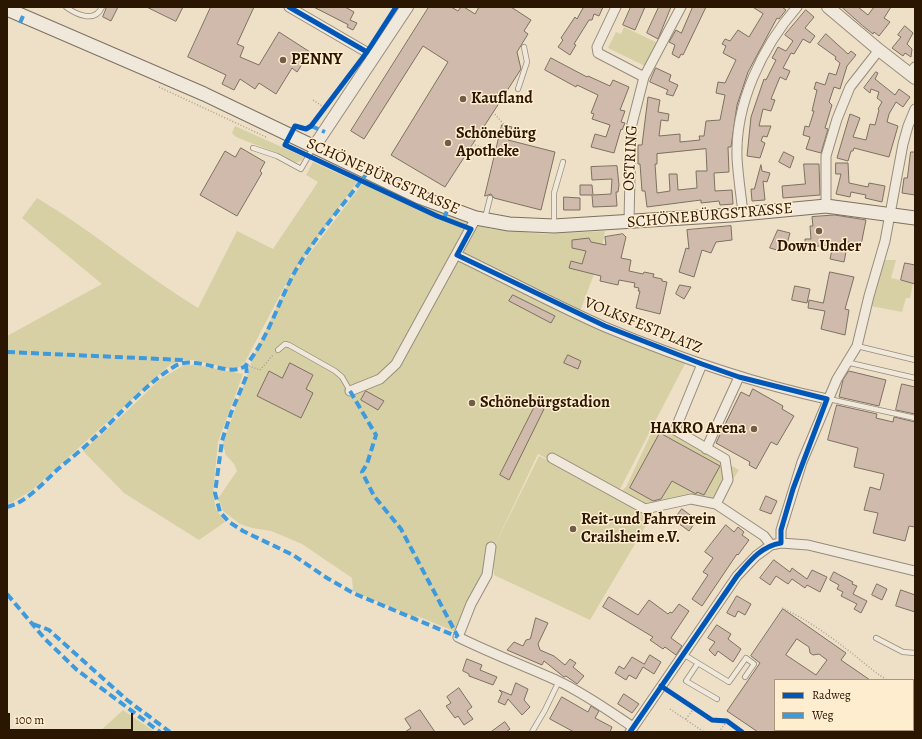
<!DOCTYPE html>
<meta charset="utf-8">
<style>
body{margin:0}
#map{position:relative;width:922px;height:739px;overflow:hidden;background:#eee0c6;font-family:Alegreya,serif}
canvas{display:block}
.frame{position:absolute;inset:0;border:8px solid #2b1602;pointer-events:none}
.legend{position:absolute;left:774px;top:679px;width:140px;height:52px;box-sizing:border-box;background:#ffedcf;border:1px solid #aa977d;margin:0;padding:5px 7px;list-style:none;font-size:12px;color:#2b1602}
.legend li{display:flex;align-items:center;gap:8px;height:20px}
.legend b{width:20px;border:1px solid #aa977d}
.scale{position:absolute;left:8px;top:713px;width:125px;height:18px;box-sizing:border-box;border:2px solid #2b1602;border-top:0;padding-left:5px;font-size:12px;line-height:14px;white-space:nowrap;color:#2b1602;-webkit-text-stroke:3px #ffedcf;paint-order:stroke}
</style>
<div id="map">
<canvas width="922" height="739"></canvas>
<div class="frame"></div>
<ul class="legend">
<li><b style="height:5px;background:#0057b8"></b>Radweg</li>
<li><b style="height:5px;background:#3d9add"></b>Weg</li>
</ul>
<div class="scale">100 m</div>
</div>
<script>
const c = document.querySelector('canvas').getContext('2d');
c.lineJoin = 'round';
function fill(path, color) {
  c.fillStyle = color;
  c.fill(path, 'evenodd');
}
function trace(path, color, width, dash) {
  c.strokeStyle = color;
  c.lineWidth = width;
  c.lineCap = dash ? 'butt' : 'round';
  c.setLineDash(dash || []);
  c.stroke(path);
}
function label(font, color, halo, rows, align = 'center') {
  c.font = font + ' Alegreya,serif';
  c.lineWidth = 3;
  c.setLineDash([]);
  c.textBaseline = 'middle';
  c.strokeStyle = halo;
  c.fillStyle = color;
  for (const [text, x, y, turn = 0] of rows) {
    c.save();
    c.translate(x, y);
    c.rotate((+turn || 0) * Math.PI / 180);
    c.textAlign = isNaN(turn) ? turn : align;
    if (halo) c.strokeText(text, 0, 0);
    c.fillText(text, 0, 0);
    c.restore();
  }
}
fill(new Path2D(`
 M624,27L658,43L647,67L608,48L616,32L621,34Z
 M235,126L304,157L301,161L295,163L284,156L236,137L232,133Z
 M313,162L357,182L288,280L245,362L238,368L230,369L194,360H183L171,364L31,491L7,505V336L102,284L22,218L37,198C93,231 142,274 198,308L237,231L273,249L318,182L306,175Z
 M366,179L447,214L491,229L545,234L605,231L600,258L579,314L686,362L617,495L626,487L656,423L739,470L714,509L706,502L658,505L590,620L494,575L493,553L492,575L456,632L417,616L416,618L353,591L352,578L302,544L271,531L252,528L240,524L223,511L220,502L217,500L237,471L234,464L225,454V451L222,446L254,355L290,279ZM538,454L616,495L539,456L493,549Z
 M885,260H896L891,278L913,283L910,298H906L902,312L871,306Z
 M184,365H196L243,374L218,442L213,493L216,509L225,522L199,540L124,493L83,451L127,411L159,380Z
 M123,710L155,732H99Z`), '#d8d0a5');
const building = new Path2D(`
 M107,7H118L111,21L103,17Z
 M147,7H183L176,21Z
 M211,7H254L237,44L244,47L240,57L259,65L279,32L310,52L297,72L292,68L276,94L259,83L255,89L240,79L234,90L222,84L226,75L188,57Z
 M314,7H345L354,12L350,20L357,23L353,30L347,27L348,25Z
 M429,7H451L458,11L461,7H464L475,14L479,7H511L531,20L524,31L528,34L517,52L521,69L445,187L391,155L448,62L423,46L364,139L351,131Z
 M580,7H603L599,16L594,14L592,20H589L574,44L576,45L570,55L558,47L563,40L561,38L575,17L577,19L583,8Z
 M631,7H645L635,30L623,25Z
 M659,7H671L658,39L647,33Z
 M693,7H706L683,55L681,54L679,58L672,54L675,45L669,42L676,30L681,33Z
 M753,7H782L786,10L779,19L777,18L748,72L737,105L731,147H728L729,172L714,173L715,191L732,190L733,204L720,205L719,201L701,203V200L647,207L645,191H642L640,164H638V145H642L648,97L660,100L658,112L669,114L668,121L661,120L659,136L680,134V142L700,140L699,136H704L706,121L720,120L725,95L716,93L718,82L725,83L736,60L723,53L726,46L722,44L725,39L730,41L738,30L749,37L763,14ZM706,149L707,171H696L697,188L678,190L677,174H669L670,191L657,193L655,164H657V154Z
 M842,7H858L868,15L874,7H891L884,18L890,22L879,36L874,32L873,34L863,26Z
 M806,10L814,17L805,28L815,36L810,43L803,39L794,54L791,53L783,68L790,71L786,80L780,77L771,99L775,100L771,111L763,109L759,126H771L767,137L763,136L761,141L765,143L760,158L747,156L751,117L764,79L766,80L776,60L772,58L778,47L786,51L793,41L785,35Z
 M905,26L913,33L907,44L912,49L911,57L905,53L903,56L892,48L901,37L898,35Z
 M826,34L848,54L851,51L856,55L847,66L840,89L834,87L829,102L832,105L825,128L828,129L821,153L806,149L810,137L803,135L805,126L809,127L814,111H812L817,90L814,89L816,82L825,85L829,73L836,75L840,63L835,59L836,57L818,44Z
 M551,58L587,77L588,76L610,86L613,80L629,87L620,110L625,111L621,122L625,123L622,130L621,129L614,153L591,147L595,134L606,137L610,125L592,119L594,114L591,113L598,95L577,85L576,87L545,70Z
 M656,68L671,75L669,81L678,85L673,96L666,94L668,90L650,82Z
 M876,72L878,73L875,79L895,95L899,89L910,97L903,107L896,102L889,114L887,122L898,126L889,157L854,148L853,151H851L848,161L837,158L850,114L860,118L853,137L866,140L870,124L875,125L879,110L878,109L882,102L877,98L879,92L871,89L870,93L864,88Z
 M502,125L512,127L508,140L555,152L541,210L494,198L491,194L485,196Z
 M241,148L265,162L260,171L262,173L237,216L200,195L225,151L235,157Z
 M784,152L794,157L790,168L779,162Z
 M911,152H915V195L902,193L904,178H907Z
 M836,163H848L849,183L868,187L869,183L885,186L882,202L865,198L866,195L851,192L850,197L836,194L841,174H836Z
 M804,164H819L820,195L783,198L782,186L805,184Z
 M761,165L762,171L770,173L767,182L763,181L765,200L752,201L751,189H754Z
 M617,166L619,185L618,192H616L617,206L593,207L592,195H580V185H592L593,195L611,194L612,179L592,180L591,167Z
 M564,197L580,198V210H564Z
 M835,215L866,220L861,245L848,242L844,262L830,259L833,245L805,247V239H811L810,226H813L812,217Z
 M731,226L732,240L716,242L711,253L702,250L694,277L679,272L686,248L689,249L687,230Z
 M778,230L790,233L787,244L780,242L777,250L770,248Z
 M623,234L626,237L621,258L631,260L629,271L643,274L644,272L654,274L653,277L662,279V281L667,282L660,314L636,308L640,291H638L639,288L634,287L635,283L619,280L618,285L600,281L601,276L569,268L571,261L582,264L586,251L572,248V240L589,238L591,242L606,245L605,237Z
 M905,263L915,265V284L901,280Z
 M830,272L854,277L845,309L849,310L845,335L821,329L825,311L808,308L809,300L823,303Z
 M680,285L691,287L684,299L676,294Z
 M795,286L810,289L807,303L792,300Z
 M513,295L555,316L551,323L509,301Z
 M568,355L581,361L578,369L564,363Z
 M290,363L313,375L306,389L313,393L301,418L257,396L269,371L282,378Z
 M849,371L886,380L879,406L839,397L843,380Z
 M902,384L915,387V414L896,410Z
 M753,389L783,406L782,409L794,416L777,445L771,442L756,469L749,465L750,462L716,443L741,392L749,396Z
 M366,391L384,401L378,410L361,400Z
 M536,404L544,409L509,480L500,475Z
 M837,405L877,414L876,418L893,422L894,417L915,422V527L909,526L905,541L873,533L878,513L864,510L870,487L880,490L884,474L854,467L858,448L828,440Z
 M660,433L720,466L704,495L697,492L696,494L672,481L661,499L653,501L630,488Z
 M766,496L777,501L771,514L760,510Z
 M682,509L697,520L689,531L674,520Z
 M726,525L734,532L738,527L744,532L742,535L749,540L738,555L737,554L702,606L692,599L708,575L703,572L713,558L705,552Z
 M774,560L790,572L792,568L807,579L812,570L827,577L820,592L807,585L805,588L792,579L788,584L776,576L770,585L760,578Z
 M834,572L853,582L852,584L857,586L853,594L867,601L861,613L854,609L857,604L841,596L843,592L837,589L839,585L830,580Z
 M877,584L887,589L882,600L872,595Z
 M901,590L915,595V612L896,606Z
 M737,596L751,604L745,615L738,611L735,617L727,613Z
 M609,597L638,615L649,600L668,614L670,612L672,613L679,604L689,611L671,638L682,646L676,655L665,647L663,649L650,640L653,637L603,607Z
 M783,609L846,653L841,660L870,680H775V732H758L727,711L760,663L751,656ZM797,639L809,647L810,653L813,655L819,654L827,660L816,675L786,655Z
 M536,618L548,623L538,644L540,650L554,656L565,665L570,659L576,663L573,667L584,676L577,684L566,676L564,677L544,661L542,665L507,650L514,642L523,646L526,640L530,639Z
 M717,625L731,634L728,639L741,649L733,662L718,651L715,656L709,650L715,642L708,638Z
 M650,655L661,662L654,674L643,667L636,679L629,675L626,680L615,673L619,666L624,669L632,657L644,664Z
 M467,659L482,665L480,670L497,677L493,685L469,676V674L463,671Z
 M516,683L528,689L524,700L530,707L522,715L508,699L505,705L498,702L502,693L499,690L511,695Z
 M459,688L472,707L467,711L473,719L464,725L458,716L455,718L446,706L451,703L447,697Z
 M624,694L639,704L632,713L618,704Z
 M562,697L588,712L591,706L599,711L595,718L612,727L610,732H574L550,719Z
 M420,710L435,732H405L411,728L405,719Z
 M505,722L510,729L506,732H491Z`);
fill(building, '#cfbaab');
trace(building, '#7c7161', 1);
const service = new Path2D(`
 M66,7C77,15 95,23 102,7
 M518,89L527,62L524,47
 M253,148L277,156L301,169L313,148
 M485,218L490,198
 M554,225V193L563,162
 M857,346L915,360
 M278,350L285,344L289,345L335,371L342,377L350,391
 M846,362L915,378
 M829,399L915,418
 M876,638L903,652L915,653
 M683,654L729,682L746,658L754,664L745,677
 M698,663L686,681L717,699
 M532,732L545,710L559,681`);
const minor = new Path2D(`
 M289,7L375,57
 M616,7L597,47L598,53L644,77L631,128L629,222
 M910,73L915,67
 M644,77L681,7
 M826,206V156L837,119L850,87L879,50
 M743,213C741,195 738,176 737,158C735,104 762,47 797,7
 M457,255C507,279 555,305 605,327C677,357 751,383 827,399
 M702,364L675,430L725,459L728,480L716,504
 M350,391L380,379L396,364L476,218
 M706,449L739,377
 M552,458L645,509L691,499L716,504L764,536L771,545
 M781,543V530L802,462L837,379L857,346L869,296L885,241L903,144L908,126L915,109
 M491,547L487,575L471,604L458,637C490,653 525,666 558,681C584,693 609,711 633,727
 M630,732L737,576L756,556L771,545L781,543L808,545L915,571`);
const tertiary = new Path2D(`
 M828,7L879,50L915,78
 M314,147L407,7`);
const secondary = new Path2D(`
 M7,9L204,94L419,197L476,218L509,224L554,226L731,215L826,206L915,218`);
trace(service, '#978c7c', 6);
trace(minor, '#978c7c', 11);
trace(tertiary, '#978c7c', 14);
trace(secondary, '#7c7161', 15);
trace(new Path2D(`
 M159,87L266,137
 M313,100L325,108
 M493,112L505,126
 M472,144L496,152
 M431,214L463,226
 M246,365L260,370L274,354
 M782,608C804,618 826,633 845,648C860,659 871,670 887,680
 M668,690L712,720L727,721L742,732
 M913,692L915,689
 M913,708L915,709
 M670,709L704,732
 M686,719L694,708
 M832,730L835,732
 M719,732L727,721
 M799,732L800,730
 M893,732L894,730`), '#a7a095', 1.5, [1, 2]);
trace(service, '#efe8db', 4.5);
trace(minor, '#efe8db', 9);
trace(tertiary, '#efe8db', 12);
trace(secondary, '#efe8db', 13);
trace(new Path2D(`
 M20,23L23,16
 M311,126L325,132
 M444,219L448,208
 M7,352L183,360
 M246,365L247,375L231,413L222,441L215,493L220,512L229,522L243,531L293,555L327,578L353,593L458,637
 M350,391L376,435L367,464L362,472L374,496L401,529L458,637
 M7,507C27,502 43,483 58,469C70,459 83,449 94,438C121,414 144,385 175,366C196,353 233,381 247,364C271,334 280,295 300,263C320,231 345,203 367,173
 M7,594L45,639L77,670L160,732
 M33,624L49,630L127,700L170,732`), '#3d9add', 4, [8, 4]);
trace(new Path2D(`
 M289,7L367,52
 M396,7L367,52L311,126L306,129L295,126L285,145L437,216L471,229L457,255L605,326L702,364L739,377L827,399L793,489L781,530V543C761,546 749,562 737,576L630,732
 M661,686L712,720L727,721L742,732`), '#0057b8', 5);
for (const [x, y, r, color] of [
 [283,60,4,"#6f5d47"],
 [463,99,4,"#6f5d47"],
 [448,143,4,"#6f5d47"],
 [819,231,4,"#6f5d47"],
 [472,403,4,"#6f5d47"],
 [754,429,4,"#6f5d47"],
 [573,529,4,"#6f5d47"]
]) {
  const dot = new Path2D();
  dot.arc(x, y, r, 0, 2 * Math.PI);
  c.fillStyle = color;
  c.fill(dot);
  trace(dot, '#ffedcf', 1.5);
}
label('bold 16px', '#2b1602', '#ffedcf', [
 ["PENNY",291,60],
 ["Kaufland",471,99],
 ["Schönebürg",456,134],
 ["Apotheke",456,152],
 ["Down Under",819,247,"center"],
 ["Schönebürgstadion",480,403],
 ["HAKRO Arena",746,429,"right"],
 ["Reit-und Fahrverein",581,520],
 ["Crailsheim e.V.",581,538]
], 'left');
label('16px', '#2b1602', '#ffedcf', [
 ["OSTRING",631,158,-87],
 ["SCHÖNEBÜRGSTRASSE",383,177,24],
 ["SCHÖNEBÜRGSTRASSE",710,216,-5],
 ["VOLKSFESTPLATZ",643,326,22]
]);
</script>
